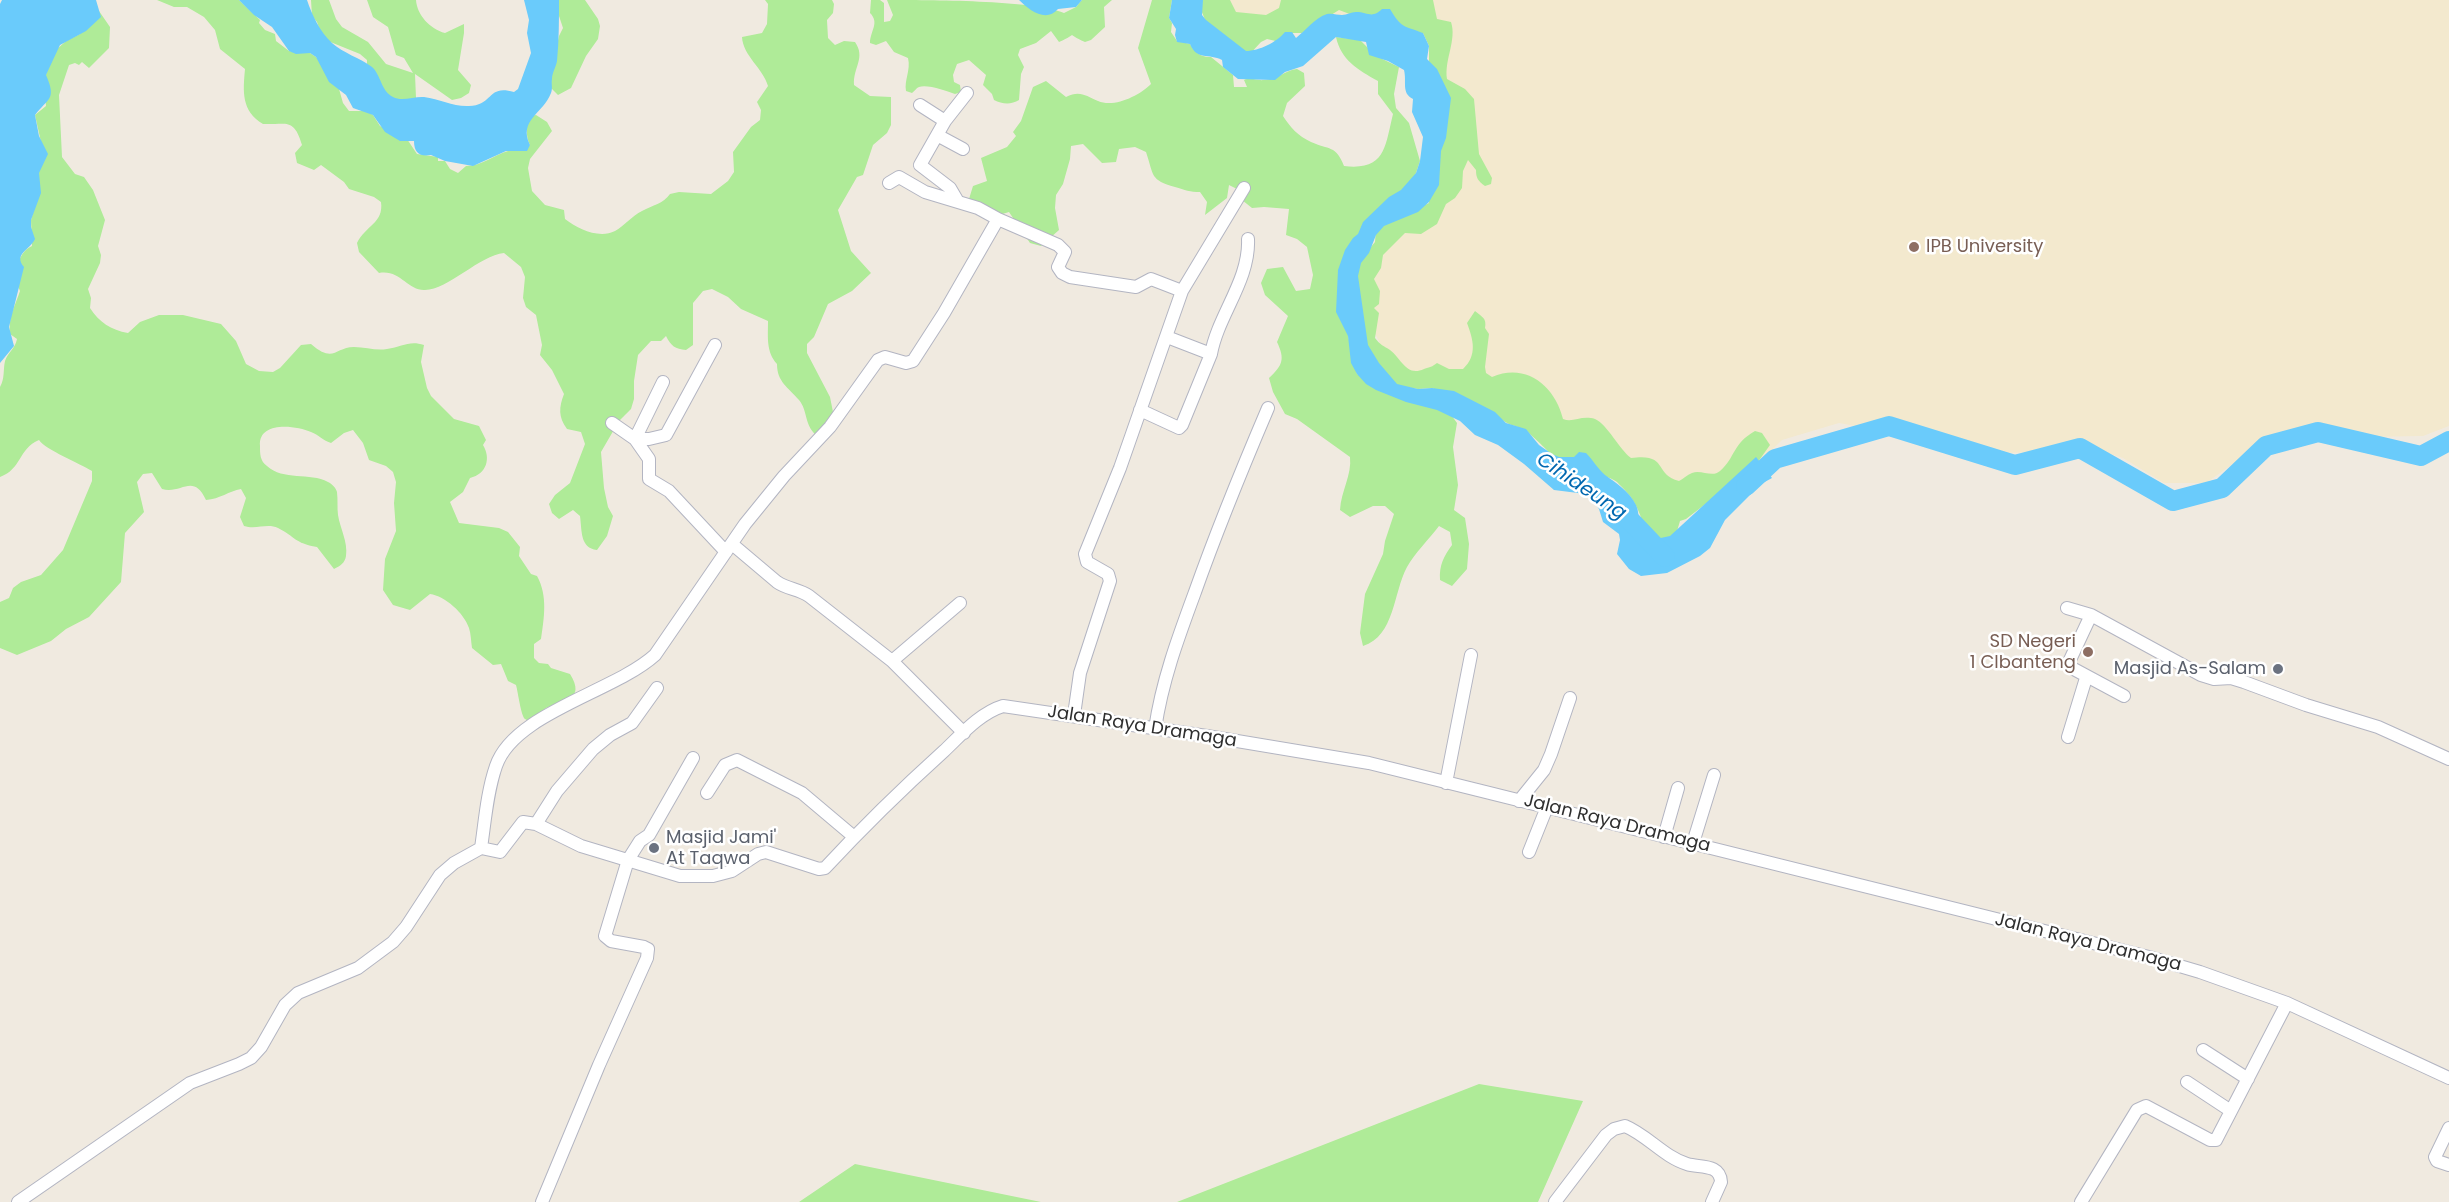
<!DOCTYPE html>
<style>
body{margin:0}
canvas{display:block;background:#f0eae0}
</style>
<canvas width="2449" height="1202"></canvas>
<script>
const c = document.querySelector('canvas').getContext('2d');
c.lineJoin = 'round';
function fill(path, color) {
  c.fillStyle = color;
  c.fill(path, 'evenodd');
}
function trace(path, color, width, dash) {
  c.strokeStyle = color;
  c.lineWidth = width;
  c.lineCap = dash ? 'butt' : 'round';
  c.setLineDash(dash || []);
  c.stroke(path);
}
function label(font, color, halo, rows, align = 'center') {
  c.font = font + ' Poppins,sans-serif';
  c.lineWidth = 5;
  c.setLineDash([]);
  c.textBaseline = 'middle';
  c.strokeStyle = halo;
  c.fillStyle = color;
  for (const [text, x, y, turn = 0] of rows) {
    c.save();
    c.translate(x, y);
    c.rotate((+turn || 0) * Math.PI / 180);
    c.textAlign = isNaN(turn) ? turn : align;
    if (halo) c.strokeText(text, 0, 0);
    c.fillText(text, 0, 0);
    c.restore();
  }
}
fill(new Path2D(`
 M1215,0H2449V426L2423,436L2306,438L2258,446L2206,483H2164L2123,458L2085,446L2042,452L2001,453L1839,423L1782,440L1719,502L1393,369L1366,316L1371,260L1387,233L1433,223L1437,40L1309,16L1277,37L1249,43Z`), '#f3e9ce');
fill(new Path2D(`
 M157,0H239L260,20L259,23L265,30L275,34L276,41L289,51L310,53L316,57L337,82L343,103L349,111H366L373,115L380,126L407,139L417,154L438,157V161H445L450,169L458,173L466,166C482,166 494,155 508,151C519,148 519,153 530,145C525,135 528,128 526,117L536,115L547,122L552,131L530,159L528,168L532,191L545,205L564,210L565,219C578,229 599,239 615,231C624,226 632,216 642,211C653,205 663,204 670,194L679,192L711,194L728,181L734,172L733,152L751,127L760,120L761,110L757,102L768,86C763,68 743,56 742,37L762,33L767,24L768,4L765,0H832L834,4L833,13L827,20L828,38L835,45L844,41L855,42C866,58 853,67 854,85L870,96L891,97V125L887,133L873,145L863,175L857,177L838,210L851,251L871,273L852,291L828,304L814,337L807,344V353L830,397L834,417L816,435C804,424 808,411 799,400C788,387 777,382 777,364C766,352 768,337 768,321L741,309L728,297L712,289L703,291L693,303V345L686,350C675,349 671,346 666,336L661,341H651L638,355L634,381V399L631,409L619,421L601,452L604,488L608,507L613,516L607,536L597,550C580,548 582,531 580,516L573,510L559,519L552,513L549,504L555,495L570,483L585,444L581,432L567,429C558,417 559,407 564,394L552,370L540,355L542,345L536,315L526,307L523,298L525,277L521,267L504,253C480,255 448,290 425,290C408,291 400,269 379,273L359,252L357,243C365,226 384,223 381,202L374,197L349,189L344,182L321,165L314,170L297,163L295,153L302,145C294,117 286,125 263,124C241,111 243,91 245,69L220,49L215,30L204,17L187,7H174Z
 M311,0H329L336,19L342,27L368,42L386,64L413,73L404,58L396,55L388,27L373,17L367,0H416C417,15 430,29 445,33L464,24V33L458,70L471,85L469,93L461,98L452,100L415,74L416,98L392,102L367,64V60L360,54L323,39L317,22L312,16Z
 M552,0H585L598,19L600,26L598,39L586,56L571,88L558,95L548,85L559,36L563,28L559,16L553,10Z
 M871,0H880L884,3V22L890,21L893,15L887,0C928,0 1033,0 1064,13L1076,7L1082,0H1112L1104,7L1105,27L1091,40L1085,42C1064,33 1080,33 1059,42L1051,31L1036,43L1020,49L1018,55L1024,67L1021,74L1019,100C1011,105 1002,104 994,100L992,94L983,85L986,75L969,60L957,64L953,75L954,82L960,85L961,92L955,94C947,91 927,84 919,87C916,88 915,91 912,93L906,91C904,80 911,70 908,58L894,52L886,41L876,45L870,43C870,31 880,23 870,13Z
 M1152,0H1172L1169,18L1172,23L1171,32L1177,41L1190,44C1194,52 1202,58 1211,57L1233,75L1234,87H1247L1244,80C1252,77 1257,81 1264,80C1277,80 1285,70 1297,69L1304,73L1305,86L1287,103L1283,116C1290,127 1298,136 1311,142C1329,150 1336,145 1344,166C1386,171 1385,146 1393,114L1378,94V81C1358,70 1341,60 1336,37L1360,40L1376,56L1399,67L1394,94L1396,108L1409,123L1420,161L1412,185L1365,224L1348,336L1357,374L1449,412L1457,423L1453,447L1458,485L1454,510L1465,518L1469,544L1467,569L1452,586L1440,580C1439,565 1444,556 1452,545L1450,532L1439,526C1429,539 1415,553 1407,567C1393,593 1395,636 1363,646L1360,633L1365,594L1383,554L1385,541L1394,514L1385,506H1373L1350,517L1340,510C1341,491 1352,475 1350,457L1297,419L1285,414L1273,392L1269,378C1283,365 1285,359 1277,342L1288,316L1265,295L1261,283L1267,269L1283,267L1296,291L1310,289L1313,275L1307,247L1297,239L1286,235L1289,209L1264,207L1252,208L1242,200L1239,190L1229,185L1227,198L1205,215L1207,202L1200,192C1190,192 1185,190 1175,187C1150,180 1154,176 1146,152L1135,147L1119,149L1116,162L1102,163L1083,144L1071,146L1070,159L1063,184L1056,195L1055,208L1059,230L1041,246L1030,243L1009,212L986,219L969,199L973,186L987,181L981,158L1007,147L1016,136L1013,132L1021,121L1033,87L1046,81L1066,97C1080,90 1086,96 1098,101C1114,108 1139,96 1151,84L1138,48Z
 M1197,0H1230L1236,12L1266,15L1279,8L1281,0H1433L1437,19L1451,22C1457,40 1444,60 1447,79L1465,89L1474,99L1479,154L1492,178L1491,184L1485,186C1478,181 1476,178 1476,170L1468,160L1463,171L1462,188L1455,198L1446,204L1437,224L1421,234L1405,233L1383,255L1381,268L1374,279L1380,291L1379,304L1374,308L1379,313L1375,338C1380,345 1384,346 1390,350C1402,359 1406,377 1424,369C1430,367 1432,367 1437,363L1449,369H1463C1478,355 1473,339 1467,323L1475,311C1482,317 1487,318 1485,328L1489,334L1485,367L1486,373L1492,377C1526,362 1555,386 1563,419C1573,423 1581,415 1595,419C1607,424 1620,450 1631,458C1669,453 1653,474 1679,481C1683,479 1687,475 1692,473C1701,469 1712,478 1720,471C1736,457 1732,444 1755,431L1762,433L1770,445L1755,466L1686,519L1680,521L1675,538C1635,541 1650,530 1635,504C1632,497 1623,488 1617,482C1612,477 1566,463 1555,460C1553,455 1527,430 1523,429C1514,425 1507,425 1500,418L1432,388L1418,389L1392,385L1363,339L1354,268L1375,242L1376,229L1429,203V46L1423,33L1406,32L1393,15L1355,16L1339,10L1302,33H1288L1280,42L1267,39L1261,42L1248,56L1208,27Z
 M99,11L110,27L109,48L89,68L82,62L79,65L75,63L69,65L59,95L62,157L75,174L84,177L93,190L105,220L98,246L101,255L100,263L88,289L91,298L90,308C99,322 111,330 128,333L140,322L159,315H183L221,324L236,341L246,364L259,371L273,372L280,368L301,345L311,344C334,364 335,347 354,347C366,347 376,351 387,349C402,347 409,340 424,345L421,362L427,388L431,396L454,419L479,426L486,440L483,445C491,458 487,474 470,478L463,492L450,502L459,523L499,528L508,532L520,547L519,556L531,574L537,576C548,596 544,618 541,639L534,644V658L539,663L548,664L551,668L570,674C586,700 564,700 546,708C542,710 537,718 534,722C531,721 528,721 525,719C521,716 518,692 516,685L508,681L501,664L493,665L472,648C471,642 471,634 469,628C464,613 445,596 430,594L410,610L393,605L383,590L385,559L396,531L394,503L396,482L393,472L386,466L369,460L363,443L353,430L344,433L331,443C322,440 319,435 311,432C295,425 258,421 260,446C260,454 260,461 267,466C283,481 310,472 328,482C332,484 336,488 337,492C338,500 337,508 338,515C340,528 348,542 346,556C345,563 340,566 334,569L317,547C294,543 296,537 278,528C267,523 256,530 244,526L240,517L246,498L241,489C229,491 220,499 206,500C193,472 181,495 162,489L152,473L143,474L137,482L144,512L125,533L121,582L89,617L66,629L51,641L17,655L0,648V602L9,598L13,588L21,582L41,575L63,550L92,481V471C79,463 46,450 39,440C18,449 22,469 0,477V387C5,378 3,370 5,361C8,352 15,349 17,339L10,334C8,317 15,306 20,291C14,277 16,253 32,246L31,220L35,206L41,142L35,115L46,106L44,79L56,50L66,41L80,34Z
 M1479,1084L1583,1101L1538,1202H1177Z
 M855,1164L1041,1202H799Z`), '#afeb98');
fill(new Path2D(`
 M2,0H96L101,17L86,31L60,45L46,75C57,100 48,98 35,115L39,136L48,154L39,173L41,193L31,220V227L35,239C30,250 13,254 24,267L9,327L14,346L0,363V4Z
 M239,0H307C312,15 320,32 332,43C343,53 360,58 372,67C381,75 381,91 393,97C402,102 415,96 424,97C440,99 454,107 469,106C494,105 487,84 514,92L518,89L531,53L527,33L529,20L524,0H559C559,20 559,41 557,61C556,67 552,73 552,79C551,84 553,88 551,93C543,114 518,120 530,145L527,151H506L473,166L445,161L431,155C420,157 414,153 414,141H400L385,132L373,115L353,108L346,95L329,82L316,57L310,53L296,54L289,51L272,27L254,15Z
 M1019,0H1082L1076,7L1058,9C1046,23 1029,10 1019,0Z
 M1172,0H1203L1202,15L1206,20L1246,51C1259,51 1277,42 1285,32H1292L1296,38C1306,30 1315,18 1327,14C1333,13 1337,15 1342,15C1347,15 1351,12 1356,12C1368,12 1372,19 1382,9H1390C1402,29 1403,25 1423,33L1429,46L1427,59L1437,69L1451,98L1446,138L1441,151L1439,185L1429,202L1418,212L1384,226L1376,235L1369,253L1361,263L1358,276L1368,345L1379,363L1397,384L1418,389L1432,388L1454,391L1495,412L1506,423L1526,429L1539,445L1552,454L1559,457H1574L1579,452L1586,453C1593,460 1598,469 1605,475C1616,483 1629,491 1636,505C1641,515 1636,526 1640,537L1656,539L1670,536L1756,457L1772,478L1761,484L1725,520L1710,548L1700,556L1667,573L1641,576L1629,569L1617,554L1620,540L1619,534L1603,522L1599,509L1591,498L1578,493L1554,490L1524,464L1498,445L1475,435L1460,421L1437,410L1406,402L1376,390L1366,384L1357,374L1351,363L1348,336L1336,312L1338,270L1345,250L1353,238L1358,234L1363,222L1389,197L1401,190L1416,173L1420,161L1423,137L1412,112L1413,99C1401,93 1407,82 1404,70L1388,61L1369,55L1366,42L1336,37L1303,66L1285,72L1275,80L1238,79L1223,67L1222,60C1209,53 1197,61 1190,44L1177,42L1175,35L1176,29L1169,18Z`), '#6acbfb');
trace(new Path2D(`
 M1746,486L1775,459L1889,426L2015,465L2080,448L2173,501L2222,488L2266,446L2318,432L2421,456L2449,441
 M1618,511L1627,517L1665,557`), '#6acbfb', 20);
const street = new Path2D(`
 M920,105L945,121
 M937,135L963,149
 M957,200L950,188L920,165L945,121L967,93
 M998,219L1058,245L1065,252L1058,267L1062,273L1070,277L1136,287L1151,279L1182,291
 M1211,354C1218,315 1250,280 1248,239
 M663,382L635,439H649L666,435L715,345
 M1140,410L1179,428L1182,425L1211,354L1167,337
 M612,423L635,439L649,459V479L669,491L726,552
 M732,544L777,582C787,589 799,589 809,596L892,661L964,733
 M2067,608L2091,615L2201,675L2214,679L2231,678L2244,682L2306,705L2378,727L2449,759
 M2091,615L2069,662L2070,667L2124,696
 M892,661L960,603
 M1074,715L1080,673L1110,581L1108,574L1087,562L1085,554L1120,468L1182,291L1244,188
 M1155,729C1162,681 1178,638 1195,592C1217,530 1242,469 1268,408
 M2068,737L2086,678
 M1446,783L1471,655
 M707,793L725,765L737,760L802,793L853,836
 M1519,801L1544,770L1551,754L1570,698
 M536,824L557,791L593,749L610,735L632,723L657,688
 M1664,837L1678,788
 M1693,843L1714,775
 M481,848C485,821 487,792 496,766C514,713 614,692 655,655L745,524L784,476L830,427L878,360L885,357L906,363L913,361L944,313L998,219L978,208L925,192L899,177L889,183
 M1529,852L1547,807
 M2203,1050L2248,1079
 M2187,1082L2231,1111
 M2449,1128L2435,1157L2437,1161L2449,1165
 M18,1202L190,1083L239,1064L251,1058L261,1047L285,1005L298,993L358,968L393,942L406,927L440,875L454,863L481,848L500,852L523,822L536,824L581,846L680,876H713L732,871L758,854L766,852L819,869L825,868C863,827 903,788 944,751C961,735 980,713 1003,706L1207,736L1369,763L2149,957L2200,972L2287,1003L2449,1078
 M542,1202L599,1065L647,958L648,949L644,947L611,941L605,936L628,860L640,841L649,835L693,758
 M1555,1202L1606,1135L1614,1129L1625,1126C1647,1135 1664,1157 1687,1164C1699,1168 1720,1163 1721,1182L1712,1202
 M2081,1202L2137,1110L2146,1106L2210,1140H2216L2287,1003`);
trace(street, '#b3b5c2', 14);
trace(street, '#fff', 12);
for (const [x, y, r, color] of [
 [1914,247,6,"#8d6e63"],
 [2088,652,6,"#8d6e63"],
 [2278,669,6,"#6b7280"],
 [654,848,6,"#6b7280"]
]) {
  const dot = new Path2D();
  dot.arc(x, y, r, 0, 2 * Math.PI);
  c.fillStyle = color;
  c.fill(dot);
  trace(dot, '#fff', 2);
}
label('18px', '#785e54', '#fff', [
 ["IPB University",1926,247],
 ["SD Negeri",2076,642,"right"],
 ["1 CIbanteng",2076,663,"right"]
], 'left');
label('18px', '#5b616d', '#fff', [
 ["Masjid As-Salam",2266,669],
 ["Masjid Jami'",666,838,"left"],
 ["At Taqwa",666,859,"left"]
], 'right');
label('18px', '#2e2e2e', '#fff', [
 ["Jalan Raya Dramaga",1142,727,9],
 ["Jalan Raya Dramaga",1617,824,14],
 ["Jalan Raya Dramaga",2088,943,14]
]);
label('italic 20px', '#0068b0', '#fff', [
 ["Cihideung",1581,487,34]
]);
</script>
